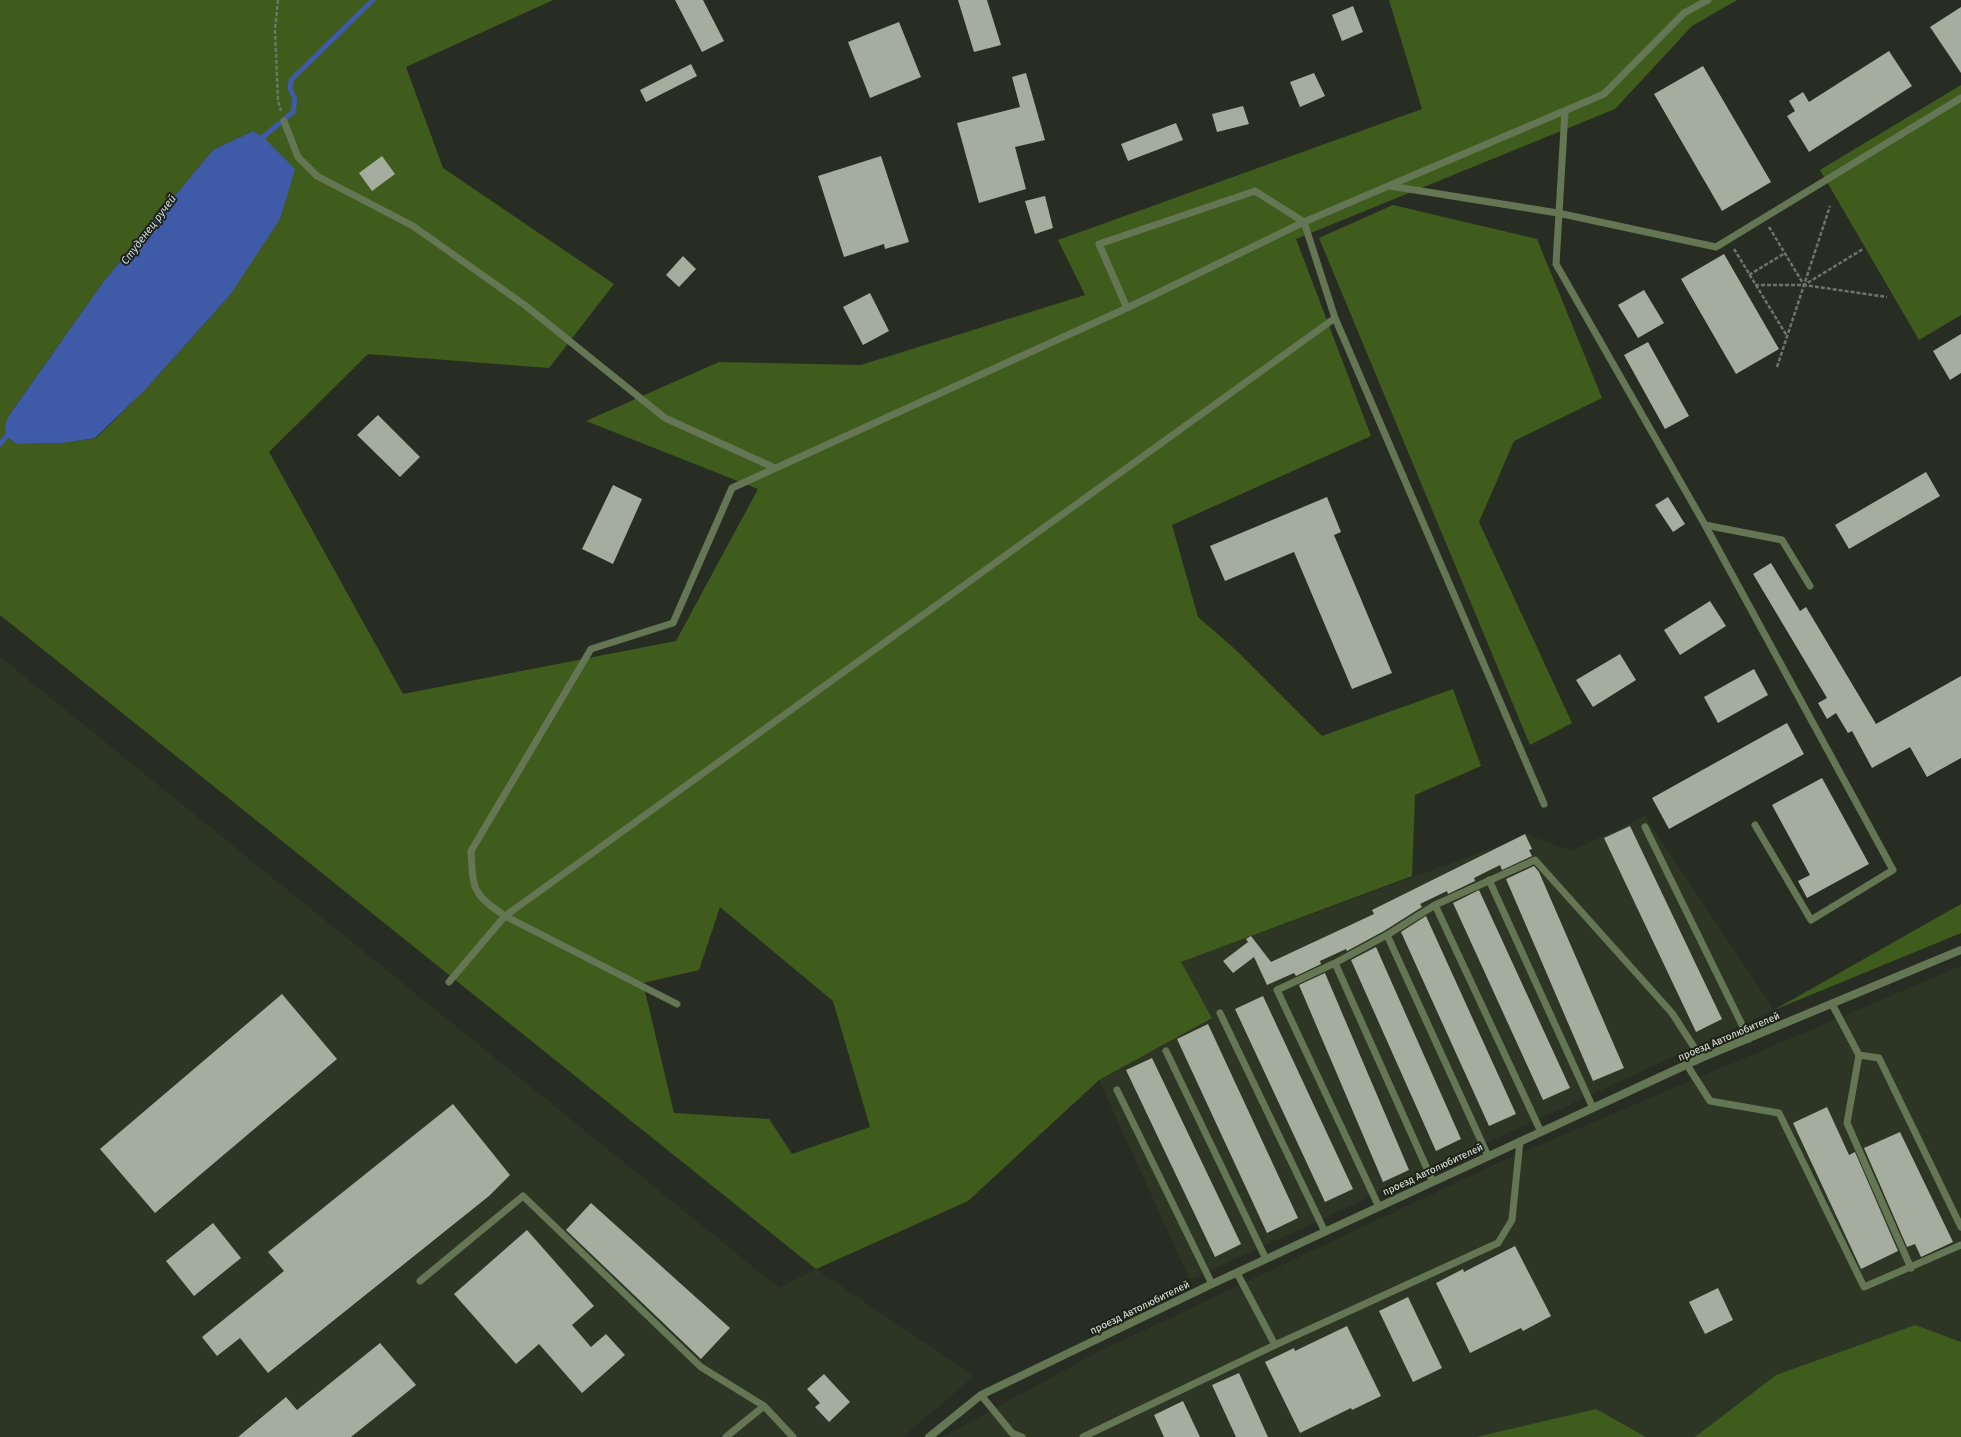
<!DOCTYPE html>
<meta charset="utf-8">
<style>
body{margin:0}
canvas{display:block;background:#272d22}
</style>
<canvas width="1961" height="1437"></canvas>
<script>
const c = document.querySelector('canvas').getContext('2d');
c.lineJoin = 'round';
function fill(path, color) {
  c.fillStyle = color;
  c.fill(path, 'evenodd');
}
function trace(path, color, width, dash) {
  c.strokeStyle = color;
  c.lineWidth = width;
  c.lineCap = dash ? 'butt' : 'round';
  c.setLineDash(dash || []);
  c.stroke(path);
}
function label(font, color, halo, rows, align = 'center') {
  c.font = font + ' "Fira Sans",sans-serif';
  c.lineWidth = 4;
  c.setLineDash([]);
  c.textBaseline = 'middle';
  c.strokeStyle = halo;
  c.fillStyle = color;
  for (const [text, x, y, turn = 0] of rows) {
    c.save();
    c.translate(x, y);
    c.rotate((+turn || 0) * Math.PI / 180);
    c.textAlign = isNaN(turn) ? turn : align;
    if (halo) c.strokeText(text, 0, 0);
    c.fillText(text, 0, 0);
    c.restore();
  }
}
fill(new Path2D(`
 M0,657L779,1288L816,1269L974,1376L903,1437H0Z
 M1645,816L1774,1010L1190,1280L1099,1080L1212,1018L1180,962L1528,835L1572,851Z
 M1961,966V1342L1915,1325L1776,1375L1695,1437H1646L1596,1409L1476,1437H943L1092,1355L1500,1162Z`), '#2d3624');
fill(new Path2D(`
 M0,0H553L406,67L443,168L614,284L549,368L368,354L269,452L403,694L676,641L758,489L586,421L719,362L861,365L1085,295L1058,240L1422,109L1389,0H1737L1692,26L1615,109L1296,239L1371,436L1172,525L1198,617L1237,651L1322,736L1453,689L1481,766L1415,795L1412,876L1181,962L1212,1018L1099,1080L968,1201L816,1269L0,615ZM253,131L230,295L144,391L96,438L63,443L17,444L7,437L10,414L104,281L213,150ZM720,907L833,1001L870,1127L792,1154L769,1119L674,1113L643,983L699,970Z
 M1961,85V315L1919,340L1820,170Z
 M1393,205L1537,239L1602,398L1514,441L1479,522L1572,723L1530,745L1319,238Z
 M1961,904V933L1774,1010Z
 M1915,1325L1961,1342V1437H1695L1776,1375Z
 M1596,1409L1646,1437H1476Z`), '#405c1c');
fill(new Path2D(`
 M253,131L263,137L295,169L280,219L230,295L144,391L95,438L63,443L17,444L7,437L5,425L10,414L104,281L213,150Z`), '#3f5ba8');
trace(new Path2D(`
 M258,141L293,112L295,99L290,89L291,80L373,0
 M0,444L10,432`), '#3f5ba8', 5);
fill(new Path2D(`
 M675,0H703L724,41L702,52Z
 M958,0H987L1001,45L974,52Z
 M1353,6L1363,32L1342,41L1332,15Z
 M1961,7V73L1930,27Z
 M899,22L921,77L870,98L848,42Z
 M1889,51L1912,86L1809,152L1787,116L1795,111L1789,101L1803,92L1809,102Z
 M691,64L697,76L646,102L640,90Z
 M1703,66L1771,182L1722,211L1654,94Z
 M1026,73L1045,140L1015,147L1026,189L979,203L957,123L1020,107L1012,77Z
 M1314,73L1325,96L1300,107L1290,82Z
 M1243,106L1249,124L1217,132L1212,114Z
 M1176,123L1183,140L1128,161L1121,144Z
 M382,156L395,174L372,191L359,173Z
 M881,156L909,242L885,249L884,244L844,257L818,176Z
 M1045,196L1053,228L1035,234L1025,201Z
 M1724,254L1779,349L1736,374L1681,279Z
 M683,256L696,269L679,287L666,275Z
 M1644,290L1664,323L1638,338L1618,305Z
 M870,293L889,331L863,345L843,307Z
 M1961,334V373L1950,380L1933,351Z
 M1648,342L1689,416L1665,429L1624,355Z
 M378,415L420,457L400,477L357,435Z
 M1926,472L1940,496L1849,549L1835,525Z
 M613,485L642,499L613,564L582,549Z
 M1327,497L1341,532L1334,535L1392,673L1352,689L1294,552L1225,581L1210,546Z
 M1668,497L1685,524L1673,532L1655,505Z
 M1771,563L1800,611L1806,607L1876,724L1961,676V758L1927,777L1910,747L1872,768L1852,731L1848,733L1836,713L1827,719L1818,703L1827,698L1753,574Z
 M1710,601L1726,626L1680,655L1664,630Z
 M1620,654L1636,680L1593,707L1576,680Z
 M1754,669L1768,695L1718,723L1704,697Z
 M1787,723L1804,754L1669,829L1652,798Z
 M1822,778L1869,864L1807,898L1798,881L1810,875L1772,805Z
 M1630,826L1722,1019L1696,1032L1604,838Z
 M1525,834L1532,849L1529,850L1532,856L1502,870L1500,865L1474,878L1475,881L1448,894L1447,891L1420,904L1422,907L1384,931L1347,951L1346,949L1320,961L1321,964L1296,976L1294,973L1267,985L1254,957L1233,973L1223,961L1248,942L1246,939L1251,936L1271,962L1374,914L1372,910Z
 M1534,866L1539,872L1624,1068L1593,1081L1506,879Z
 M1479,890L1570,1088L1543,1100L1453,903Z
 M1426,916L1516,1114L1489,1126L1401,932Z
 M1376,947L1461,1139L1436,1151L1351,960Z
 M1325,973L1409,1170L1383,1182L1299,985Z
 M282,994L337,1059L155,1213L100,1149Z
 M1263,996L1353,1189L1325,1202L1235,1009Z
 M1208,1024L1298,1218L1267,1233L1177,1039Z
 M1152,1058L1241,1244L1215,1257L1126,1070Z
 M453,1104L510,1175L489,1196L268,1373L240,1338L217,1356L202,1337L284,1271L268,1252Z
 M1827,1107L1849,1155L1855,1152L1898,1251L1861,1269L1793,1123Z
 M1900,1132L1953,1242L1921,1257L1915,1244L1907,1247L1864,1148Z
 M591,1203L730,1328L701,1359L566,1230Z
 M213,1223L241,1258L194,1296L166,1261Z
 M527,1230L594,1306L572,1325L591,1347L606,1334L625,1355L582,1393L539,1344L516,1364L454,1294Z
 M1515,1246L1551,1316L1523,1331L1521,1328L1470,1353L1436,1283L1463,1269L1464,1272Z
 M1718,1288L1733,1320L1705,1334L1689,1302Z
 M1408,1297L1442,1368L1413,1382L1379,1311Z
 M1347,1326L1381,1396L1352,1410L1351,1408L1300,1433L1265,1362L1294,1348L1295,1351Z
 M380,1343L416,1385L351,1437H238L286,1397L297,1410Z
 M1239,1373L1268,1437H1236L1212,1385Z
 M824,1374L850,1402L829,1422L815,1407L820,1403L807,1389Z
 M1183,1401L1200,1437H1164L1154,1415Z`), '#a5ad9e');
trace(new Path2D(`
 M278,0L275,30L278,101L281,111
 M1769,227L1804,285L1863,249
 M1734,249L1787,336
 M1749,275L1785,253
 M1755,285H1804L1887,297
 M1777,367L1830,206`), '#6f746a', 2.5, [4, 2]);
trace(new Path2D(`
 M1565,111L1556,264L1705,525L1782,540L1810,586
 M284,121L298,157L317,176L413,226L526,306L665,418L775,468
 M1390,186L1558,213L1716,247L1961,98
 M1127,308L1099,244L1255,191L1304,222L1335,318L1544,804
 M1705,525L1893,870L1811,920L1755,825
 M1645,827L1749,1039
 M1489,880L1593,1108
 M1435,905L1541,1132
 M1387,935L1488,1156
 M1335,963L1433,1182
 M449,982L505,916L1335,318
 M677,1004L505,916C472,893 473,890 471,851L591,649L673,623L732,488L1127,308L1304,222L1604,94L1684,13L1708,0
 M1832,1004L1859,1055L1847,1123L1911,1268
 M1220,1013L1325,1232
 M1166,1051L1266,1259
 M1859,1055L1879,1058L1961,1227
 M1687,1065L1710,1101L1779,1113L1864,1287L1961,1245
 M1117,1090L1212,1284
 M1379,1207L1277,990L1335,963L1387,935L1435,905L1535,860L1672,1013L1701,1058
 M1237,1273L1275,1345
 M420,1281L523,1196L701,1367L764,1406L726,1437
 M981,1395L1012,1433L1022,1437
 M764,1406L793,1437
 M1083,1437L1275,1345L1498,1243L1512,1220L1520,1141`), '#647653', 7);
trace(new Path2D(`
 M929,1437L981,1395L1212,1284L1701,1058L1961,950`), '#647653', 8);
label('10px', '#e2e6de', '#1e2318', [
 ["проезд Автолюбителей",1729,1037,-23],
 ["проезд Автолюбителей",1433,1170,-25],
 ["проезд Автолюбителей",1140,1308,-26]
]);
label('italic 11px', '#ced8ed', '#1e2318', [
 ["Студенец ручей",149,230,-53]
]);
</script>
